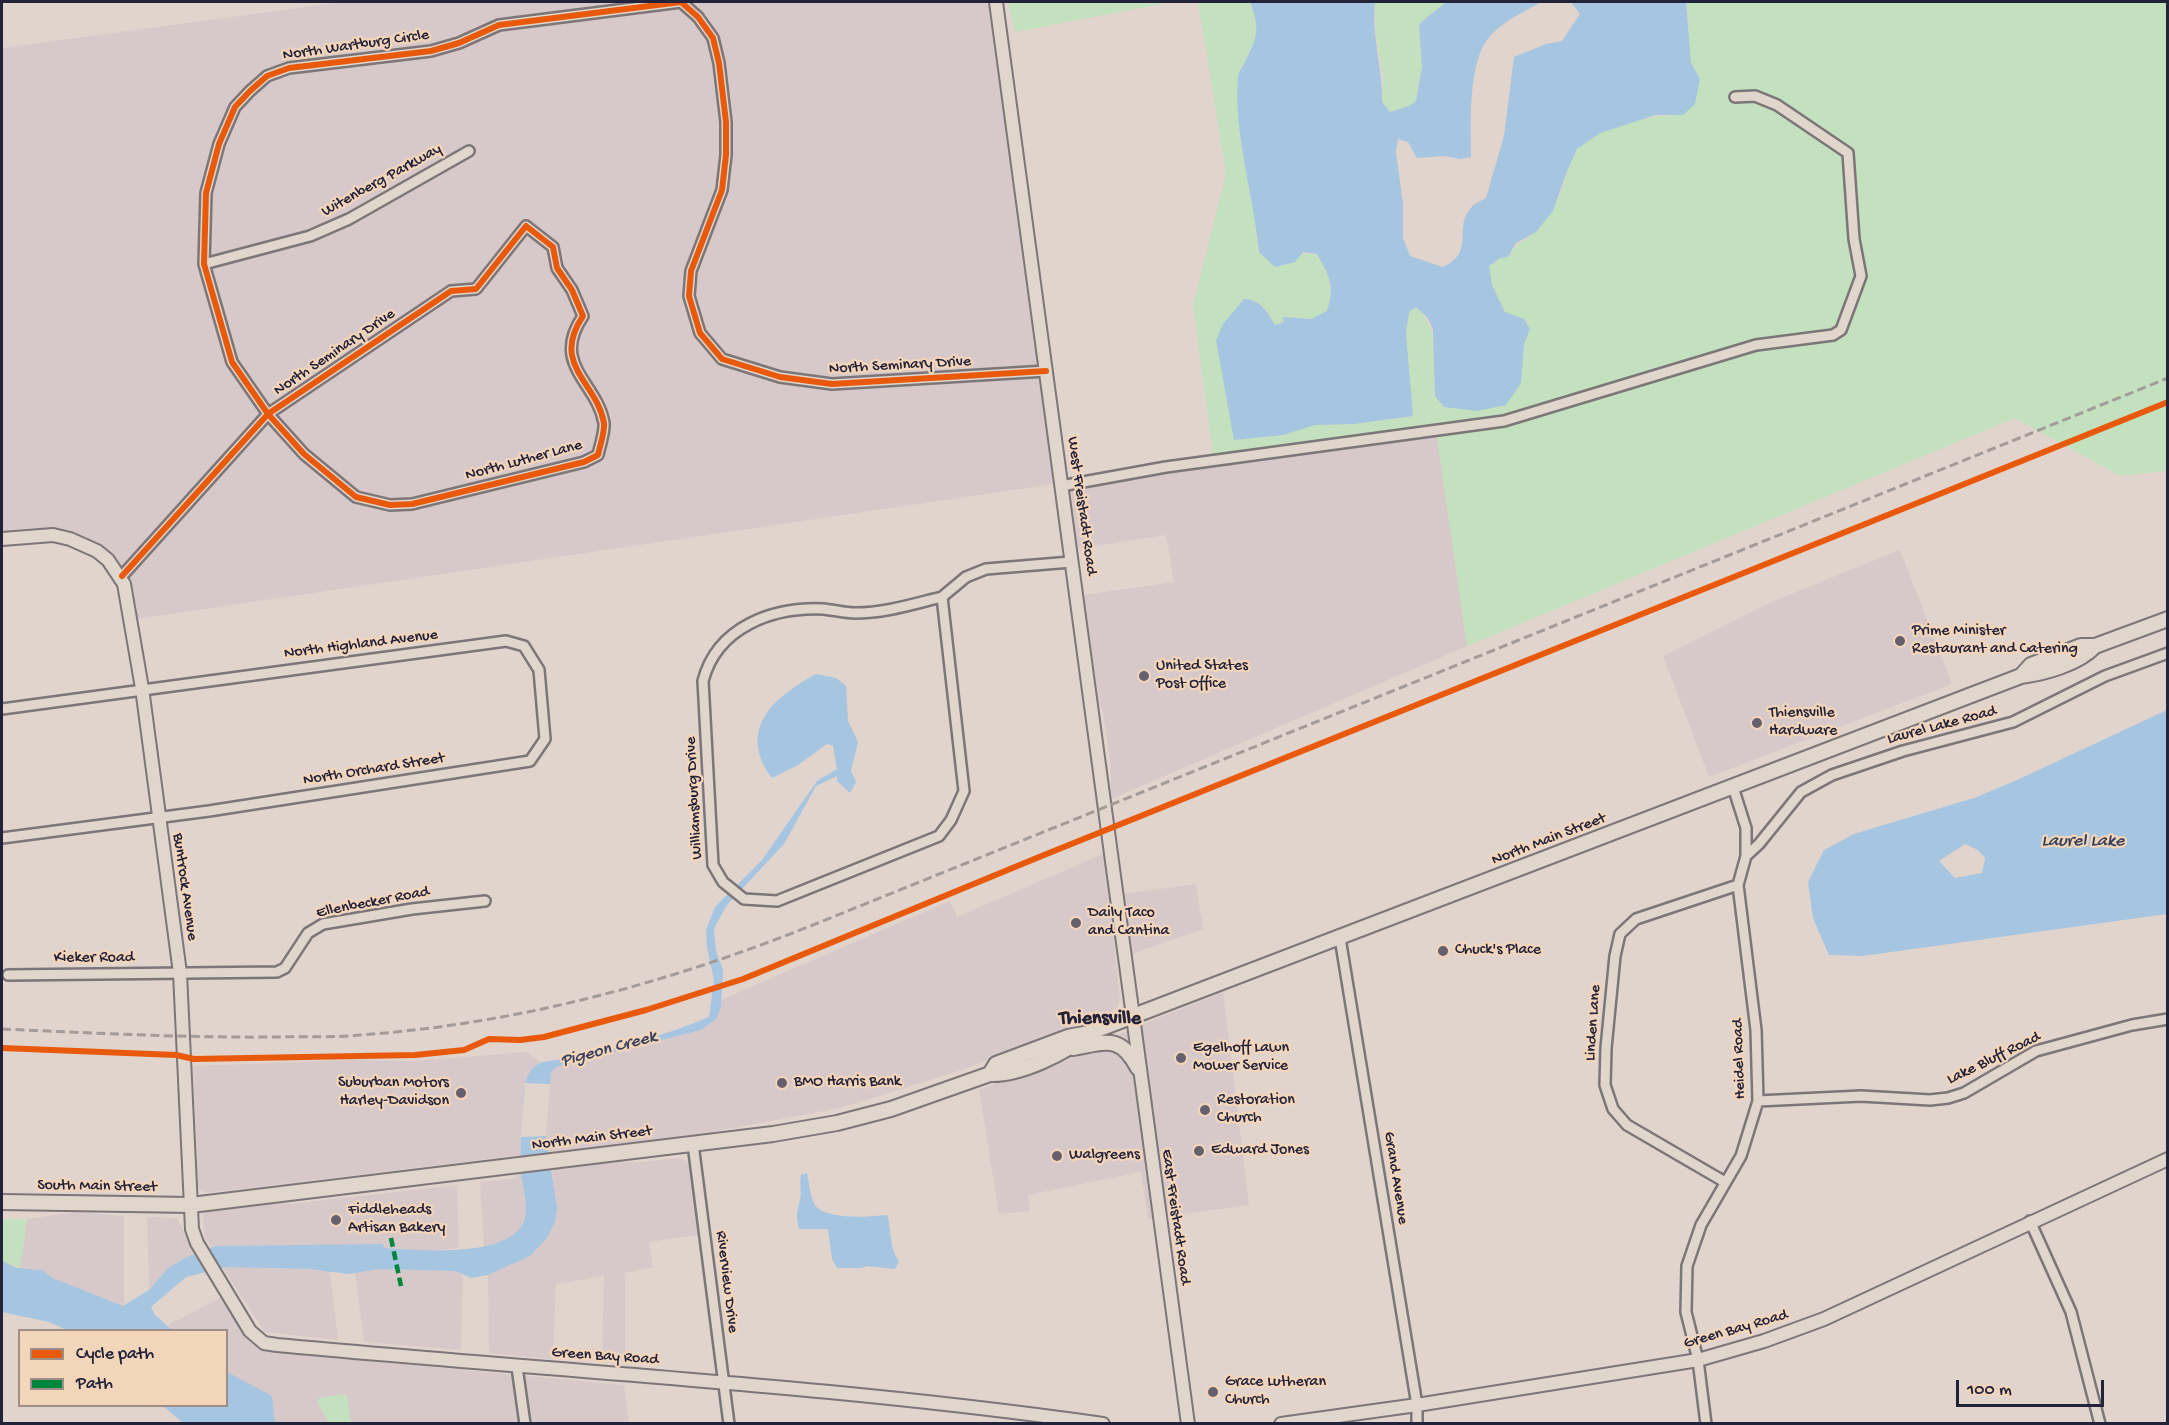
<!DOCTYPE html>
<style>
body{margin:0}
#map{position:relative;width:2169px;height:1425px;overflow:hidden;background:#e1d4cd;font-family:"Gochi Hand",sans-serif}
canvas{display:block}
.frame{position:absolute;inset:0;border:3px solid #22223b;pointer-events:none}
.legend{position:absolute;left:18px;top:1329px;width:210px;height:78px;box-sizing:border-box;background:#f3d5b9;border:2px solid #9f8d87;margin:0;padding:8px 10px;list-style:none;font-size:18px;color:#22223b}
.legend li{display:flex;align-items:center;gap:12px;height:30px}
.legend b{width:30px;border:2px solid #9f8d87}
.scale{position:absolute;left:1956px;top:1380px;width:148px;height:27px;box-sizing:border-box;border:3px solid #22223b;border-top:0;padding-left:8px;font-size:18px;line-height:21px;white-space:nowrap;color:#22223b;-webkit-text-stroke:4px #f3d5b9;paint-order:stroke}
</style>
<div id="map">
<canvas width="2169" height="1425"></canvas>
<div class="frame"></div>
<ul class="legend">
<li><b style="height:8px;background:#e8590c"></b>Cycle path</li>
<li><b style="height:8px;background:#00873e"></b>Path</li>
</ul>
<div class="scale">100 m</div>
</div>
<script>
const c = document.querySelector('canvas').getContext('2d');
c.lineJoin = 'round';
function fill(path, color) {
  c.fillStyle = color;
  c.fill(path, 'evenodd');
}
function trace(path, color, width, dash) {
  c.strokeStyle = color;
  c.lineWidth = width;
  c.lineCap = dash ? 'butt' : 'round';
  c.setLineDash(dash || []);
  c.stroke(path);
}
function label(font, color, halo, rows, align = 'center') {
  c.font = font + ' "Gochi Hand",sans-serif';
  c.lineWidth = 4.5;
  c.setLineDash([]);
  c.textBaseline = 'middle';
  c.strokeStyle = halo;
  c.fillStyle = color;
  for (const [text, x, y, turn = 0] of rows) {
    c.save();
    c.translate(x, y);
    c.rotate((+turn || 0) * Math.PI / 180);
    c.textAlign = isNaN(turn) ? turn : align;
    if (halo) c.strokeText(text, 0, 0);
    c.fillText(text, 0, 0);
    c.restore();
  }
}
fill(new Path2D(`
 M342,2H991L1054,484L137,619L132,591L122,569L92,542L67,533L2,534V48Z
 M1436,429L1467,646L1111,799V767L1103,712L1098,702L1083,595L1174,582L1166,535L1077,549L1067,483Z
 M1900,550L1952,684L1709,777L1663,656L1776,600Z
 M1105,853L1120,1000L1117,1008L1111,1012L959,1071L840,1108L711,1132L549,1152L546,1136L551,1072L555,1067L701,1030L721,1007V1000L813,960L950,901L957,917Z
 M1196,884L1203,929L1132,954L1122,894Z
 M1223,992L1249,1205L1148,1219L1141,1172L1028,1195L1030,1211L999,1214L979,1090Z
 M527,1052L542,1063L536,1065L525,1083L520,1155L207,1193L198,1188L193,1066L354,1060L413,1061Z
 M678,1158L687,1161L691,1170L698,1235L649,1242L653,1267L625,1273V1363L602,1362L604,1276L556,1284L553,1359L489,1353L488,1275L530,1256L553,1178L552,1169L596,1163L641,1162Z
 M521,1173L526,1211L521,1228L511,1238L484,1247L480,1182L515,1178Z
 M457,1185L459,1248L426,1251L384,1248L383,1244L296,1247L268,1245L211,1248L204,1234L203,1214L213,1209L265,1203L291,1204Z
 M77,1212L124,1216V1306L53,1278L42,1270L20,1268L27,1219Z
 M147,1217L177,1218L196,1254L168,1268L149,1290Z
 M235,1266L330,1271L338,1340L265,1332L223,1268Z
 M380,1269L455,1271L463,1276L461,1350L364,1342L355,1273Z
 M220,1298L250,1343L262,1351L624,1385L629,1423H351L346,1394L319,1398L318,1404L330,1423H275L274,1409L227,1372L226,1330H172L168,1325Z`), '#d7c9ca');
fill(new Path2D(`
 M1008,2H1172L1015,32Z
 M1198,2H1250C1260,29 1258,36 1245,62C1243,67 1238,73 1238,78C1233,129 1255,199 1259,252L1317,254C1330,277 1334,285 1327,311L1311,319L1283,317L1285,322L1275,325L1266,309L1254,300L1232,421L1235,440L1283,435L1315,425L1354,424L1413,416L1406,333L1409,311L1416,307C1441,330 1435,364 1435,396L1521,383L1524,343L1530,329L1524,319L1505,312L1492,285L1489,266L1500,258L1508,257C1519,238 1532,239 1540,226C1547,215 1558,202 1562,190C1566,177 1568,163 1576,151C1593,126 1655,115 1683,114L1697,89L1700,79L1691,63L1686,2H2167V471L2120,476L2015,418L1467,646L1436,430L1214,461L1193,306L1226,173Z
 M1375,2H1446L1419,24L1422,67L1416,101L1409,106L1390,112L1382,102L1383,76L1376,37Z
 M2,1219H27L20,1268L2,1261Z
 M347,1394L351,1423H330L318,1404L319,1398Z`), '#c3e1bf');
fill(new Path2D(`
 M1250,2H1375C1371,34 1383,69 1382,102L1390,112L1409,106L1416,101L1422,67L1419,24L1446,2H1541C1524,12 1505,20 1491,35C1467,59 1471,125 1471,157L1461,159L1444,156L1417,158L1408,142L1398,139L1396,152L1403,204V238L1410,256L1443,267C1476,251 1453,230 1470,209C1473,204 1481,201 1486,198L1504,136L1514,57L1546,44L1562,41L1580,14L1571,2H1686L1691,63L1700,79L1695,104L1683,115H1656L1600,133L1577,149L1567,171L1553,211L1536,232L1516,243L1508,257L1500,258L1489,266L1492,285L1505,312L1524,319L1530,329L1524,344L1521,383L1506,405L1477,411L1444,407L1435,396L1433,330L1428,318L1416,307L1409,312L1406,333L1413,416L1354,424L1315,425L1283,435L1234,440L1216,340L1223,324L1244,299C1261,300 1267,311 1275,325L1284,322L1283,317L1311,319L1327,311C1335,286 1330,277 1317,254L1303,252L1295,262L1275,267L1259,252C1254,197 1233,131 1238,78C1238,73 1242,67 1245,62C1258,36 1260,29 1250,2Z
 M816,674L836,678L846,686L848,721L858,742L851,771L856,782L850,793L837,781V776L816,786L784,844L727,905L719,919L714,929L716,951L723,970L721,1007L716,1019L701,1030L556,1067L551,1072L546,1136L557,1209L555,1222L546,1239L530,1256L488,1275L471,1278L455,1271L380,1269L349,1274L309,1269L227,1267L186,1277L151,1307L155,1315L172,1330H67L49,1322L2,1312V1261L17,1268L42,1270L53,1278L123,1306L149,1290L168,1268L185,1258L216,1246L383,1244L384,1248C417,1250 516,1260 525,1217C528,1203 522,1186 521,1172C519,1152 522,1133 523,1113C524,1099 522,1081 532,1069C540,1059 558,1061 570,1058C617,1047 665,1036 709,1017L714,980L707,948L706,930L715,907L762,860L817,781L837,769L833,746L827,744L798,765L772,778C736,729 774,697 816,674Z
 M2167,710V914L1862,956L1829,955L1813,918L1808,882L1824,850L1854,834L1974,798L2015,781ZM1965,844L1978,850L1985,858L1982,873L1955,878L1939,861Z
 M807,1173C809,1182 810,1197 815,1205C825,1220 870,1217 887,1215C892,1231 889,1249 899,1261L895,1269L868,1266L860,1268H837L832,1259L828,1229H799C796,1213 797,1213 800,1200C802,1192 799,1183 801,1175Z
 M227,1372L272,1396L275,1423H183L163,1406H226Z`), '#a5c5e0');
fill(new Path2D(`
 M525,1083L550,1084L546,1136L521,1137Z`), '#e1d4cd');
const minor = new Path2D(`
 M204,264L310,236L349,219L469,151
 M1061,486L1166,467L1504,421L1756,345L1833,335L1841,330L1861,276L1854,239L1848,153L1777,105L1755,96L1735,97
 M122,576L268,414L451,291L476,289L526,226L553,247L557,268L572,290L583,316C550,365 597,382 604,423C605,432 600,445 598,455L584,462L412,504L390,505L356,497L304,454L268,414L232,362L204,264L206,193L219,144L235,107L250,91L267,76L289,68L431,51L459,43L499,25L681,2L698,17L713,38L719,63L726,122V155L722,190L691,271L689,296L700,333L722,359L780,377L832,384L1046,371
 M942,597L964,791L951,820L939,836L777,901L744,899L723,882L713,865L703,681C717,627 772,607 823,609C834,610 845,613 855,613C885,613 913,604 942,597Z
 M942,597L966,577L986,569L1071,562
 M2,709L506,641L524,646L539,670L545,739L530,761L209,811L2,838
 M1746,856L1759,844L1801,792L1832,775L1903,751L2013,722L2105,676L2168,653
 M1340,938L1417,1405V1424
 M8,975L277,972L285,968L308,933L323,924L412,909L485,901
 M1758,1101L1861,1096L1930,1100L1948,1098L1964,1093L2036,1051L2132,1025L2168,1019
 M693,1144L729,1424
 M1725,1182L1627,1125L1613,1109L1605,1085L1606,1048L1615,956L1620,934L1636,919L1738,885
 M2030,1221L2071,1312L2100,1424
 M517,1367L525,1424
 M1706,1424L1698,1360L1686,1312L1687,1266L1701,1225L1741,1156L1758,1101L1756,1030L1738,885L1746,856V828L1733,787`);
const tertiary = new Path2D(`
 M996,2L1188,1424
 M2,539L53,535L70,539L97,551L108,560L124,584L142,688L180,973L192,1229L197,1243L250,1331L264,1343L277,1345C553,1371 829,1385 1103,1424
 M1281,1424L1417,1405L1698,1360L1764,1341L1824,1319L2168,1159`);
const secondary = new Path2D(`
 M2021,676L2031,665L2081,646H2095L2168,619
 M1073,1048C1106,1042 1120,1034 1138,1068
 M990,1074L996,1064L1068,1037L1089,1033L2021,676C2044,673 2078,664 2095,646
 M2,1202L191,1205L773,1134L837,1123L891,1109L990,1074C1020,1075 1066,1053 1089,1033`);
trace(minor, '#7c7678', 14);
trace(tertiary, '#7c7678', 16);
trace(secondary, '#7c7678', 18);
trace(minor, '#e0d6cc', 9);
trace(tertiary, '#e0d6cc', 12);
trace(secondary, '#e0d6cc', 14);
trace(new Path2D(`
 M2,1029C94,1033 186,1038 278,1037C305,1036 333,1038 360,1035C516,1024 664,984 808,927L2168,378`), '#a29b98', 3, [9, 4.5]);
trace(new Path2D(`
 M391,1238L401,1286`), '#00873e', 4.5, [9, 4.5]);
trace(new Path2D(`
 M122,576L268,414L451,291L476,289L526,226L553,247L557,268L572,290L583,316C550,365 597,382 604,423C605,432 600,445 598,455L584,462L412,504L390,505L356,497L304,454L268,414L232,362L204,264L206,193L219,144L235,107L250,91L267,76L289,68L431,51L459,43L499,25L681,2L698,17L713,38L719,63L726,122V155L722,190L691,271L689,296L700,333L722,359L780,377L832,384L1046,371
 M2,1048L176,1055L194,1059L415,1055L464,1050L489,1039L520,1040L544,1037L646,1010L743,979L1044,855L2168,402`), '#e8590c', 6);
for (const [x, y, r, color] of [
 [1900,641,6,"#65606e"],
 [1144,676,6,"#65606e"],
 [1757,723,6,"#65606e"],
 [1076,923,6,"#65606e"],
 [1443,951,6,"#65606e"],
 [1181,1058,6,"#65606e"],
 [782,1083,6,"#65606e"],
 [461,1093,6,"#65606e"],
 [1205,1110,6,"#65606e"],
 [1199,1151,6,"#65606e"],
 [1057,1156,6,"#65606e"],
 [336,1220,6,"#65606e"],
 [1213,1392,6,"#65606e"]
]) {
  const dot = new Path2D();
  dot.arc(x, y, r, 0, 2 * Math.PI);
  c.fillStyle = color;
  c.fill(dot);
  trace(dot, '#f3d5b9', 2);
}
label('16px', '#22223b', '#f3d5b9', [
 ["North Wartburg Circle",356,46,-8],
 ["Witenberg Parkway",382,181,-29],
 ["North Seminary Drive",335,353,-34],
 ["North Seminary Drive",900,366,-3],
 ["North Luther Lane",524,461,-15],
 ["West Freistadt Road",1081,506,82],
 ["North Highland Avenue",361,645,-7],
 ["Laurel Lake Road",1942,726,-15],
 ["North Orchard Street",374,770,-9],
 ["Williamsburg Drive",695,798,-93],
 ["North Main Street",1549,840,-21],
 ["Buntrock Avenue",184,887,82],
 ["Ellenbecker Road",373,903,-11],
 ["Kieker Road",94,959],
 ["Linden Lane",1594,1023,-86],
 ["Heidel Road",1740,1059,-92],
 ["Lake Bluff Road",1994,1059,-26],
 ["North Main Street",592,1139,-7],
 ["Grand Avenue",1395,1178,81],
 ["South Main Street",97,1187,1],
 ["East Freistadt Road",1175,1217,82],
 ["Riverview Drive",726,1282,83],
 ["Green Bay Road",1736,1330,-16],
 ["Green Bay Road",605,1357,4]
]);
label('16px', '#22223b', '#f3d5b9', [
 ["Prime Minister",1912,632],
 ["Restaurant and Catering",1912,650],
 ["United States",1156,667],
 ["Post Office",1156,685],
 ["Thiensville",1769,714],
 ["Hardware",1769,732],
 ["Daily Taco",1088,914],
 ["and Cantina",1088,932],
 ["Chuck's Place",1455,951],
 ["Egelhoff Lawn",1193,1049],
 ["Mower Service",1193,1067],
 ["BMO Harris Bank",794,1083],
 ["Suburban Motors",449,1084,"right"],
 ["Harley-Davidson",449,1102,"right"],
 ["Restoration",1217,1101],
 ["Church",1217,1119],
 ["Edward Jones",1211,1151],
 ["Walgreens",1069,1156],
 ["Fiddleheads",348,1211],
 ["Artisan Bakery",348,1229],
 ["Grace Lutheran",1225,1383],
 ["Church",1225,1401]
], 'left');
label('italic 18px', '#37415e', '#f3d5b9', [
 ["Laurel Lake",2083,842],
 ["Pigeon Creek",609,1050,-15]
]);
label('bold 20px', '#22223b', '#f3d5b9', [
 ["Thiensville",1100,1020]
]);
</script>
